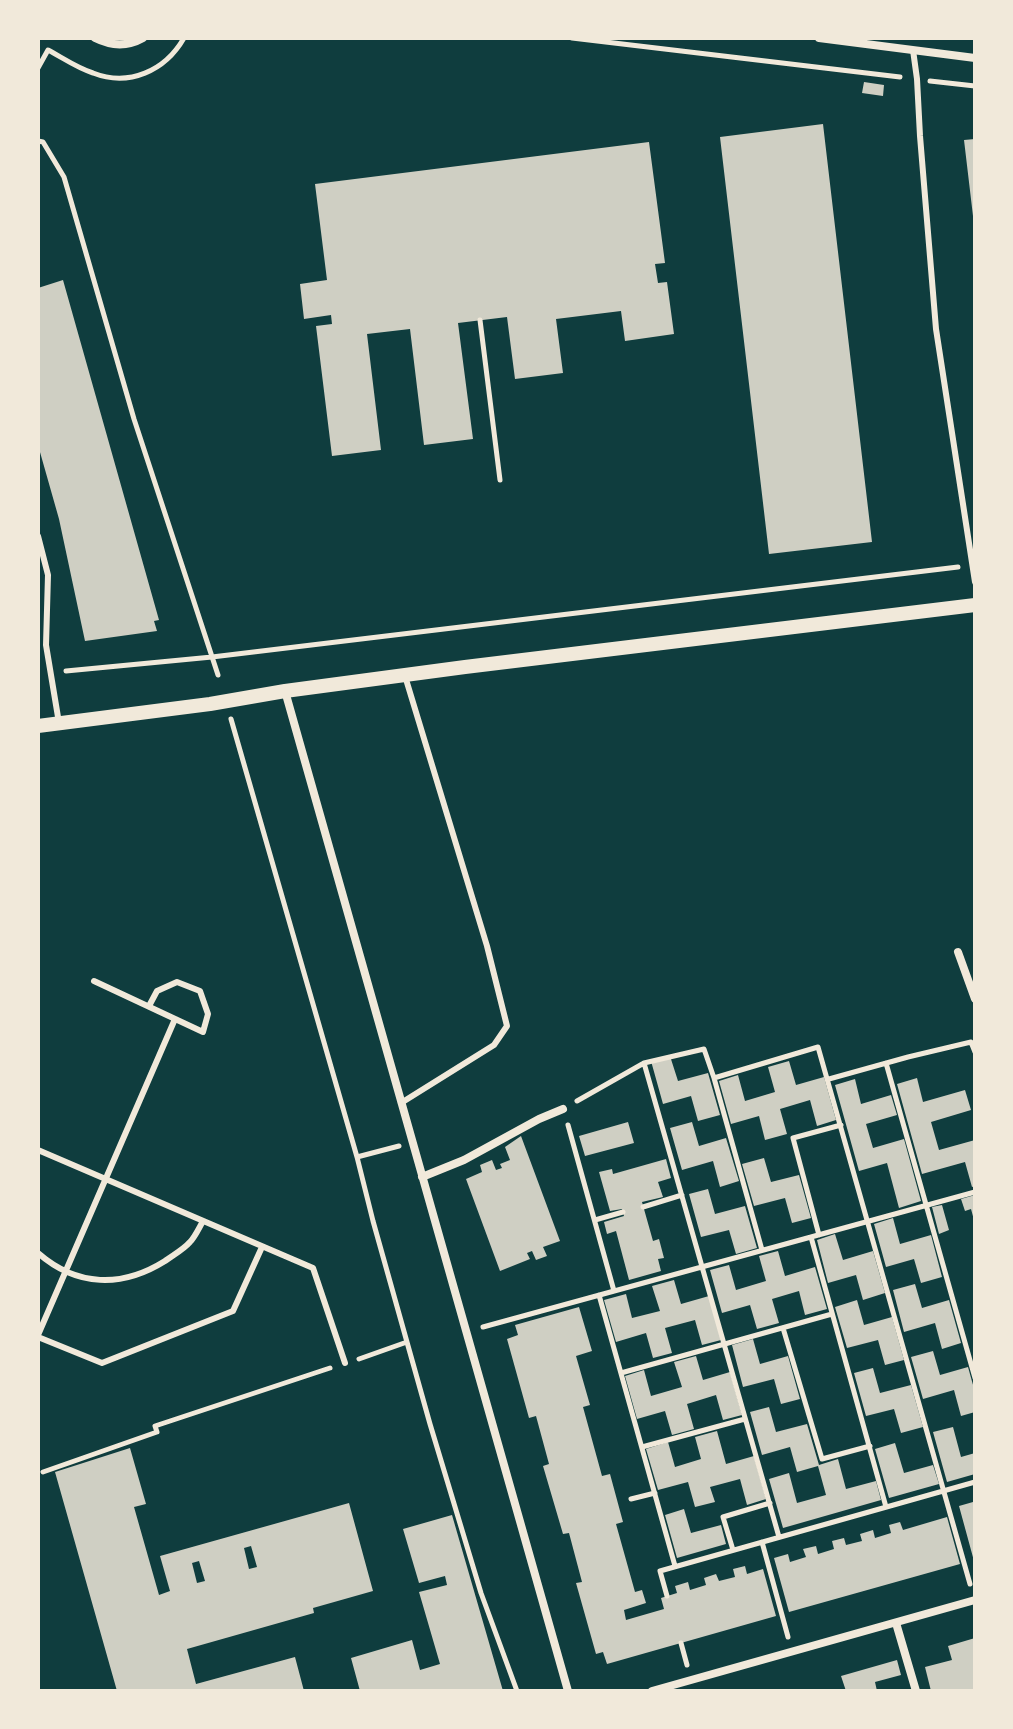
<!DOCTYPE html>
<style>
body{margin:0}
#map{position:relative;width:1013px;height:1729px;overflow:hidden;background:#0f3d3e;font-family:"DejaVu Sans",sans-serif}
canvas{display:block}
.frame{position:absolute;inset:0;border:40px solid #f1e9da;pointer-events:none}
</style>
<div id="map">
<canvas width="1013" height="1729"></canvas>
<div class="frame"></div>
</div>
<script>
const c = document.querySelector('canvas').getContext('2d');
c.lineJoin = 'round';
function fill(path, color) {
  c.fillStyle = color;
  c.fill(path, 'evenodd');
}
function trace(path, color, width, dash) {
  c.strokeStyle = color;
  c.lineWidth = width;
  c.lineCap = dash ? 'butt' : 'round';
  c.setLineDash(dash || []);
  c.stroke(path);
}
fill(new Path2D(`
 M864,82L884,85L883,96L862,93Z
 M823,124L872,542L769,554L720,137Z
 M975,139V216H973L964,140Z
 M649,142L665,263L655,264L658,283L667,282L674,334L625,341L621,311L556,319L563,373L515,379L507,317L458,323L473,439L424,445L410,329L367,334L381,450L332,456L316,326L332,324L331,315L304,319L300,284L327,280L315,184Z
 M63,280L159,620L154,621L157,631L85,641L59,519L38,445V288Z
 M670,1056L678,1081L708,1073L720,1115L698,1121L691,1096L663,1104L651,1061Z
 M789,1061L796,1085L824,1077L836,1120L817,1126L810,1100L780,1109L787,1134L765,1140L759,1116L731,1124L719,1081L738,1075L745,1101L775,1092L768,1067Z
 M917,1078L923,1102L965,1090L971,1110L931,1122L939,1150L975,1140V1186L972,1187L965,1162L922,1174L897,1084Z
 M855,1079L861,1104L891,1095L897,1115L866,1124L873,1148L904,1139L921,1201L899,1208L887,1163L859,1171L835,1085Z
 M628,1122L634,1143L585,1156L579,1136Z
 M692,1122L699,1146L726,1138L739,1181L720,1187L713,1161L682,1170L670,1128Z
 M521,1136L560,1241L543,1247L547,1256L536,1260L532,1251L527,1253L530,1259L500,1271L466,1179L482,1172L480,1165L492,1160L496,1170L502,1168L500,1164L510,1160L505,1147Z
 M764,1158L771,1182L799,1175L811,1218L792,1223L785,1198L754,1206L742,1164Z
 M666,1159L671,1178L658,1182L663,1197L642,1202L653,1241L659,1239L664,1258L658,1259L661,1271L629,1280L616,1231L607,1234L604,1222L624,1216L622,1209L610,1211L599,1172L612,1169L613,1174Z
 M708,1189L715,1214L745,1206L757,1248L736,1254L729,1230L701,1237L689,1194Z
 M975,1195V1220H974L971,1209L965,1211L961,1199Z
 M942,1205L949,1230L939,1234L932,1207Z
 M893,1218L900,1244L931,1235L942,1277L921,1283L914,1259L886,1267L874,1224Z
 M835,1234L843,1260L873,1251L885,1293L863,1300L856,1275L828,1283L817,1240Z
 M778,1251L785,1276L815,1267L827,1309L805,1315L799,1291L772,1299L779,1323L757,1329L750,1305L722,1313L710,1270L729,1265L736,1290L766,1281L759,1256Z
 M674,1280L681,1304L709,1296L721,1340L702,1345L695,1320L665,1328L672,1353L653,1358L646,1333L616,1342L604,1300L626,1294L632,1318L660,1311L652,1286Z
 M915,1284L922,1308L949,1300L961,1343L942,1349L935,1323L904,1332L893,1290Z
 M857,1300L864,1325L892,1317L904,1360L885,1365L878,1340L847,1348L835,1307Z
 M579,1307L592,1351L576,1356L590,1405L583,1407L602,1476L610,1474L623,1522L616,1524L635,1592L642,1590L646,1603L624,1610L626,1620L664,1609L661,1598L677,1593L675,1586L688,1582L690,1590L706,1585L704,1578L716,1574L719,1581L735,1577L733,1569L745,1566L747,1574L763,1569L776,1616L607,1664L603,1652L596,1654L576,1583L582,1582L569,1533L563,1534L543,1466L549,1464L536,1416L529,1418L507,1339L518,1335L515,1325Z
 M753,1339L760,1364L788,1356L800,1399L781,1404L774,1379L743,1387L732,1345Z
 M933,1351L940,1375L968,1367L975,1392V1412L961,1416L954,1390L923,1399L911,1357Z
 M696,1356L703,1380L730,1372L742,1415L723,1420L716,1395L687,1404L694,1429L672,1435L665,1411L637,1419L625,1376L644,1370L651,1396L682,1387L674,1362Z
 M873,1368L880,1393L911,1385L923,1427L901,1433L894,1409L866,1416L854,1373Z
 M769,1407L776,1432L807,1424L819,1465L838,1459L846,1489L876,1481L881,1500L783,1528L769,1479L789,1473L797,1503L826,1495L818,1466L797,1472L790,1447L762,1455L750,1412Z
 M953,1427L961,1457L975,1453V1474L947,1482L933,1432Z
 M717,1431L726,1464L754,1456L766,1499L747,1505L740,1479L710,1487L715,1502L695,1507L688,1482L658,1490L646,1449L668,1442L675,1467L701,1459L695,1437Z
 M895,1443L904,1473L933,1465L939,1484L889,1498L875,1449Z
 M130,1448L146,1504L134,1507L159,1595L170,1591L160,1556L349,1503L373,1591L313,1608L314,1613L187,1649L196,1684L295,1657L304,1691H117L55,1472ZM251,1546L257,1567L249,1569L244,1548ZM199,1561L205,1581L197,1583L192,1563Z
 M973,1502L975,1511L974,1561L959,1506Z
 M684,1509L691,1533L721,1525L726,1544L677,1558L665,1515Z
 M452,1515L503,1691H360L351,1658L412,1640L420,1670L440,1664L419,1592L447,1585L445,1576L419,1583L403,1529Z
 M947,1517L960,1564L789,1612L774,1558L788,1554L790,1562L806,1557L803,1549L816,1546L818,1554L834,1549L832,1541L844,1538L846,1545L862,1541L860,1534L873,1530L875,1538L891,1533L889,1525L900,1522L903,1530Z
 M975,1638V1691H960V1689L952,1691H931L925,1667L952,1660L948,1646Z
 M897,1660L901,1675L875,1682L877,1691H846L841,1676Z`), '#cfcfc3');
trace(new Path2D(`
 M572,38L900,77
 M38,68L48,50C63,58 77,68 93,73C129,87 165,71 184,38
 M930,81L975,86
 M38,141L43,142L64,177L134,419L218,675
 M480,320L500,480
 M66,671L212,657L958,567
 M231,719L357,1157L373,1221L430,1424L481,1593L517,1691
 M644,1063L779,1537
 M886,1063L975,1378
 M714,1078L818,1047L970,1584
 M829,1079L908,1057L971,1042L975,1052
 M577,1101L644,1063L704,1049L714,1078L762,1250
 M568,1125L614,1291
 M357,1157L399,1146
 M643,1207L682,1195
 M595,1220L623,1212
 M819,1235L793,1138L841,1125
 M811,1237L886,1507
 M599,1295L675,1566
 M483,1327L975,1192
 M783,1328L822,1459L870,1446
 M359,1359L407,1342
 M621,1373L832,1314
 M642,1447L745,1419
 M43,1472L157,1432L155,1426L330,1368
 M631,1499L655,1493
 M762,1542L788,1637
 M733,1550L723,1517L770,1503
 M667,1596L660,1571L975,1482
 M681,1643L687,1665`), '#f1e9da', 5);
trace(new Path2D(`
 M913,50L917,79L920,136L936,329L975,582
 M38,536L48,575L46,645L59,723
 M94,981L203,1032L208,1014L200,991L177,982L157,991L149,1006
 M401,1103L494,1045L507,1026L487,946L405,676
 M38,1150L313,1268L345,1363
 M38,1253C77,1287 122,1288 165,1261C173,1255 183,1250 190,1242C195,1237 199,1228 203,1221
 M38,1335L175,1019
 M38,1337L102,1363L233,1311L262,1247`), '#f1e9da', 6);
trace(new Path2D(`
 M95,38C111,46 127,47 143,38
 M819,38L975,58
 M285,691L568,1691
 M958,952L975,999
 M422,1177L464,1160L539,1119L563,1109
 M896,1623L916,1691
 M652,1691L975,1600`), '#f1e9da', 8);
trace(new Path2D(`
 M38,726L210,704L285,691L465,667L975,605`), '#f1e9da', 14);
</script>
